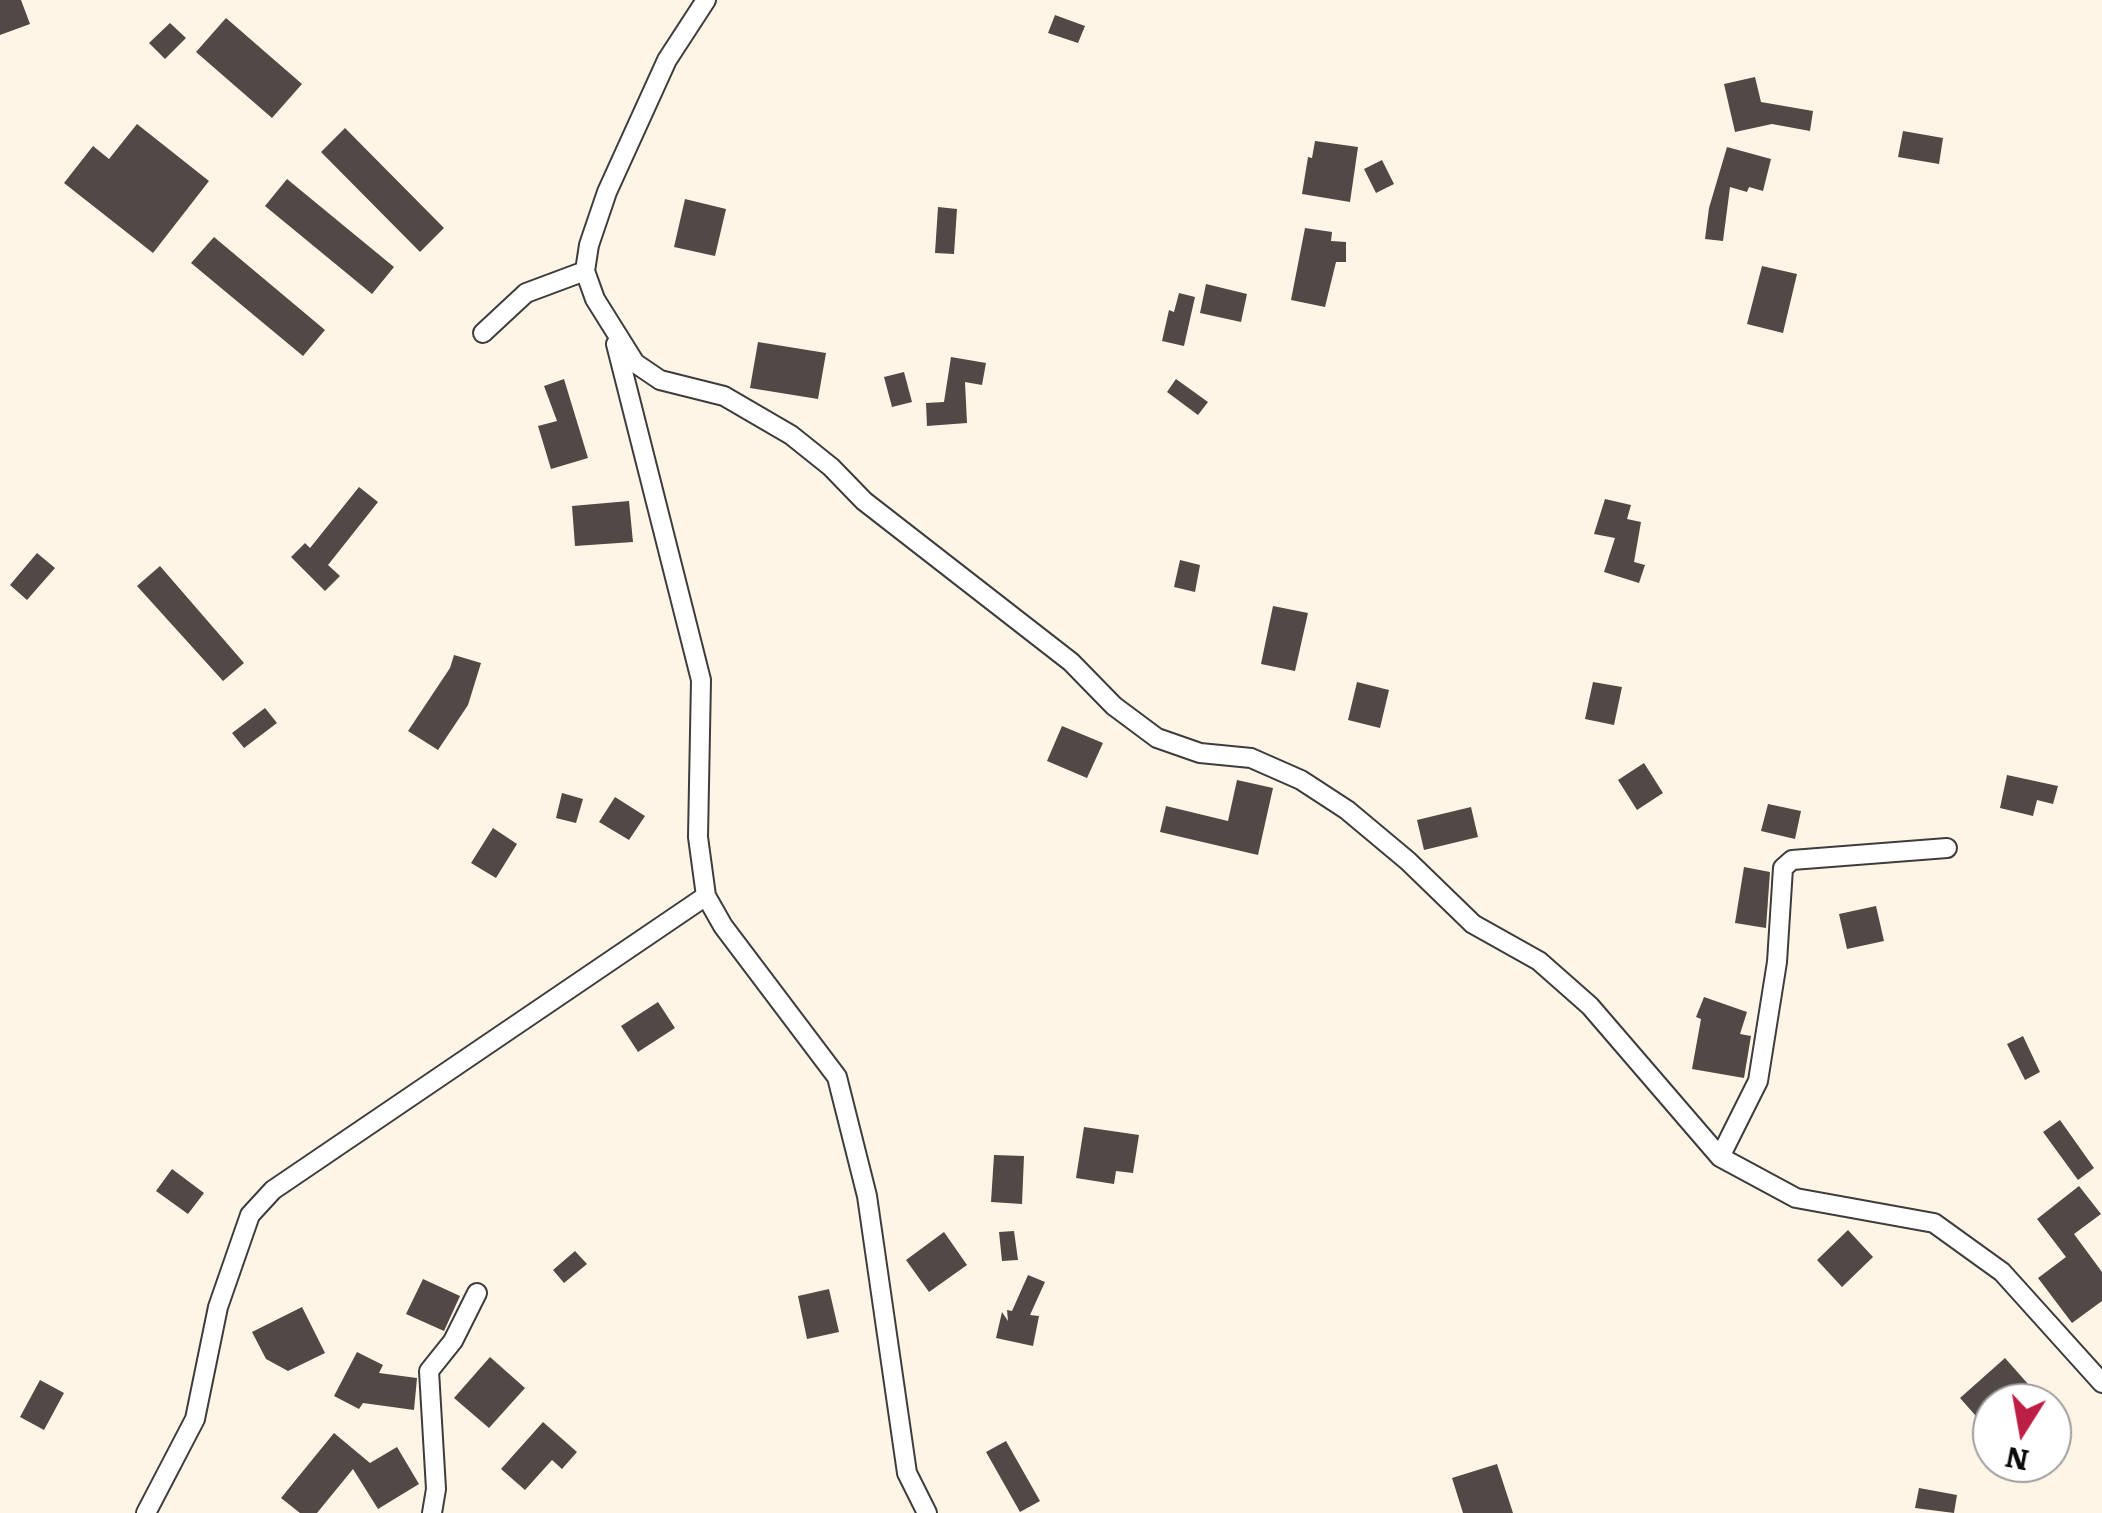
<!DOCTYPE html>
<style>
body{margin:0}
#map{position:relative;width:2102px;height:1513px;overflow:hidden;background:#fff5e6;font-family:Literata,serif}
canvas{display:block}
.north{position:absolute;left:1972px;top:1383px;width:100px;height:100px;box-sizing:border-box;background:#fff;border:2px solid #9d9d9d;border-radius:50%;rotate:191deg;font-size:28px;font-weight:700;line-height:40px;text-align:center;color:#0a0a0a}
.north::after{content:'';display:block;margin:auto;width:35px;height:45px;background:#bd1e44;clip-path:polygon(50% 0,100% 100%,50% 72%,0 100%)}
</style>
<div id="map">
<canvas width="2102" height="1513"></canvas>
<div class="north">N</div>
</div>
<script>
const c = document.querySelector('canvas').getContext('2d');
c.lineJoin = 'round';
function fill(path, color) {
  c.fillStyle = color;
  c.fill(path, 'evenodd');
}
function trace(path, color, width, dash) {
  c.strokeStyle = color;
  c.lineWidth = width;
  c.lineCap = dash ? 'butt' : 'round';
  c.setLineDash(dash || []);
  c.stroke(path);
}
fill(new Path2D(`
 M0,0H21L30,24L0,35Z
 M1055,15L1085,26L1078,43L1048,33Z
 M226,18L302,84L272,118L196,52Z
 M170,23L186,38L165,59L149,43Z
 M1755,77L1761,102L1813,111L1810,131L1772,124L1735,132L1724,84Z
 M137,124L209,181L153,253L64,183L93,146L109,159Z
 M345,128L444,228L420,252L321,152Z
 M1903,131L1943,138L1939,164L1898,157Z
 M1315,141L1358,147L1350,202L1302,194L1308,157L1312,158Z
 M1727,147L1771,159L1763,191L1749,187L1747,192L1730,187L1723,241L1705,239L1709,208Z
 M1382,160L1394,184L1376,193L1364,169Z
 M287,179L394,267L372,294L265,206Z
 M685,199L726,209L715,256L674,247Z
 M938,207L957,209L954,254L935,253Z
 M1305,228L1332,232L1331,241L1346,242V262H1336L1325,307L1291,300Z
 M214,237L325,330L303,356L191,263Z
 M1762,266L1797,274L1783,333L1747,324Z
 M1206,284L1247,294L1241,322L1200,313Z
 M1179,293L1195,297L1184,346L1162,341L1169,310L1174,312Z
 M758,342L826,353L818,399L750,388Z
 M951,357L986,363L982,385L965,382L967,423L927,426L926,403L944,402Z
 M904,372L912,402L892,407L884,377Z
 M564,379L588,458L551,469L538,426L557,421L544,386Z
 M1176,379L1208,402L1198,415L1167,392Z
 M359,487L378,502L328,565L340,576L325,591L291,557L305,543L310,548Z
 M1605,499L1631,505L1627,519L1641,522L1634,562L1645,565L1639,583L1604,572L1615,538L1594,534Z
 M629,501L633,542L575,546L572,506Z
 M37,553L55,568L27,600L10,585Z
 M1180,560L1200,565L1195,592L1174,587Z
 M160,566L244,663L223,681L137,586Z
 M1273,606L1308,613L1295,671L1261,664Z
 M454,655L481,663L468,705L438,750L408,731L450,668Z
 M1357,682L1389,690L1380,728L1348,720Z
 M1593,682L1622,687L1614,725L1585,719Z
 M265,708L277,723L244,748L232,733Z
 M1062,726L1103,743L1087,778L1047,761Z
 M1644,763L1663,793L1637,810L1618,780Z
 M2007,775L2058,786L2053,804L2037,800L2033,816L2000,808Z
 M1237,780L1273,788L1258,855L1160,832L1166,806L1228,821Z
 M562,793L583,799L576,823L556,818Z
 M615,797L645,816L629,840L599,822Z
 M1768,804L1801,811L1795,839L1761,831Z
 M1471,807L1478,837L1424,850L1417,820Z
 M493,828L517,844L496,878L471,863Z
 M1744,867L1770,872L1766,928L1735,923Z
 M1876,906L1884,941L1847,949L1839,914Z
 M1704,997L1747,1012L1740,1034L1751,1036L1744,1078L1692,1069L1701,1019L1696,1017Z
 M658,1002L675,1028L638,1052L621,1026Z
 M2023,1036L2040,1072L2025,1080L2007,1044Z
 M2060,1120L2094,1168L2078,1180L2043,1132Z
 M1084,1127L1139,1135L1133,1173L1116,1171L1114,1184L1076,1178Z
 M994,1155L1024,1156L1022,1204L991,1202Z
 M172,1169L204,1193L188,1214L156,1191Z
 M2079,1186L2101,1214L2074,1234L2102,1272V1301L2072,1323L2038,1278L2066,1257L2037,1219Z
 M1848,1230L1873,1257L1842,1287L1817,1260Z
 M1014,1231L1018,1260L1002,1261L999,1232Z
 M944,1232L967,1265L929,1292L906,1260Z
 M575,1251L587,1264L564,1283L553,1270Z
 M1028,1275L1045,1282L1030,1315L1039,1316L1033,1346L996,1338L1002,1312L1008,1321L1007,1310L1012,1311Z
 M423,1279L460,1296L444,1331L406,1314Z
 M829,1289L839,1332L807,1339L798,1296Z
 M302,1307L325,1353L288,1371L266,1359L252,1332Z
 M357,1352L383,1365L379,1373L417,1378L414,1410L363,1403L359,1409L334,1396Z
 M490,1357L525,1388L489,1428L454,1398Z
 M2005,1358L2028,1384L2006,1403H1992V1416L1983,1424L1960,1398Z
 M40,1380L64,1393L44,1430L20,1417Z
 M543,1422L577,1452L562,1469L552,1460L525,1490L501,1469Z
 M334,1433L370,1463L397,1447L419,1484L378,1509L353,1469L317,1513H300L281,1498Z
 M1006,1441L1040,1501L1020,1512L986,1452Z
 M1497,1464L1513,1513H1463L1452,1478Z
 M1919,1488L1957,1495L1954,1513L1915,1508Z`), '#524846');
const street = new Path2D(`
 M706,0L667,60L607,192L589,245L585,271L595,299L635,363L660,380L724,396L791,435L831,467L864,501L1071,662L1114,706L1157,738L1200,753L1251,758L1301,780L1347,810L1408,861L1473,924L1539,961L1590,1006L1720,1157L1796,1198L1934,1223L2002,1272L2102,1383
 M483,333L526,293L585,271
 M616,344L701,680L698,837L706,896L723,926L837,1077L867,1196L907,1473L927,1513
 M1720,1157L1758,1081L1777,962L1783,868L1792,860L1947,848
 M146,1513L195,1419L218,1307L250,1215L273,1190L706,896
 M432,1513L436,1489L429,1371L453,1341L477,1293`);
trace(street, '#3d3d3d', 22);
trace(street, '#fff', 18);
</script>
